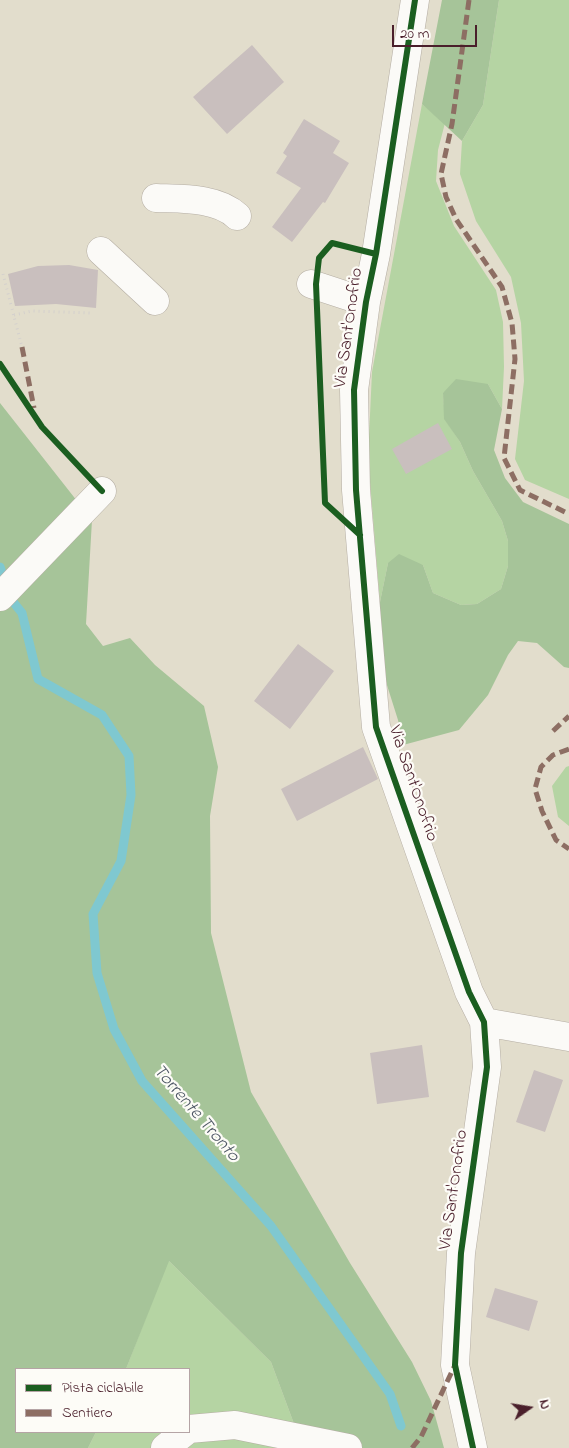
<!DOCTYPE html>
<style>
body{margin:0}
#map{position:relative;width:569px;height:1448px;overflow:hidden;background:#e2ddcc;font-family:"Indie Flower",sans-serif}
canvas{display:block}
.legend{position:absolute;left:15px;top:1368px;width:175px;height:65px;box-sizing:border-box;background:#fdfcf7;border:1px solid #b5a4a5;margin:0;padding:6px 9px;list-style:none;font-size:15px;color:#4a1f2b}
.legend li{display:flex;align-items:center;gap:10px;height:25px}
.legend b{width:25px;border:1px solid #b5a4a5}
.north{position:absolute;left:504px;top:1383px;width:50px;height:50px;-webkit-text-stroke:4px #fdfcf7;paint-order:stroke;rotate:77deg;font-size:14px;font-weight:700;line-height:20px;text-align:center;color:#4a1f2b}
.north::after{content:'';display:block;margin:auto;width:18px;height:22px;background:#4a1f2b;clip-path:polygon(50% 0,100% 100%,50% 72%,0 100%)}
.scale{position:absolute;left:392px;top:25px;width:85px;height:22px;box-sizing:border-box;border:2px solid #4a1f2b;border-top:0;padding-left:6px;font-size:15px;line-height:18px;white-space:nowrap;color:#4a1f2b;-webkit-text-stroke:4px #fdfcf7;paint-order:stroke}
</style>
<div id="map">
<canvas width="569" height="1448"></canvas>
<ul class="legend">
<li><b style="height:6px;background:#1b5e20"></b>Pista ciclabile</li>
<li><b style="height:6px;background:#8d6e63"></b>Sentiero</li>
</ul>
<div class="north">N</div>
<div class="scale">20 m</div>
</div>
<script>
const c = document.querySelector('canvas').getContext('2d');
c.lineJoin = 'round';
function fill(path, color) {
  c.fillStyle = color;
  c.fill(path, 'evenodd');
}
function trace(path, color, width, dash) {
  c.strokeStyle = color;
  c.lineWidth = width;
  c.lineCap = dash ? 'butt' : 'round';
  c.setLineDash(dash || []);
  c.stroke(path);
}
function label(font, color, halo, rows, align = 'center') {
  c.font = font + ' "Indie Flower",sans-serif';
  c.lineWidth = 4.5;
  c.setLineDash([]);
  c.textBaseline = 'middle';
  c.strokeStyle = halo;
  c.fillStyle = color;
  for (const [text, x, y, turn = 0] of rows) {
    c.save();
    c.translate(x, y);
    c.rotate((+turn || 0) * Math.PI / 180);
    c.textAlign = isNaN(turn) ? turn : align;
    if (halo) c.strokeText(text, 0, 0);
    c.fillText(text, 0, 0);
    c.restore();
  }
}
fill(new Path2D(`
 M499,0H569V499L525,480L515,459L524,381L521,323L511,277L476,221L460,174L462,141L483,105Z
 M422,104L445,123L438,150L436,181L454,226L496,290L503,322L504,367L502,409L488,384L443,393L445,419L460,442L473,471L502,521L508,541V566L501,589L477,604L461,605L433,593L423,565L388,563L380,602L368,458L372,372Z
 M569,766V826L558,817L552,786L566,767Z
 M168,1260L271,1362L303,1448H88L96,1432H189V1369H126Z`), '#b5d4a3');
fill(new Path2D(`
 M442,0H499L483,105L462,141L422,104Z
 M456,379L488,384L502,409L494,450L505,478L523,502L569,524V668L564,667L537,643L518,641L508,655L488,695L459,730L403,745L398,720L380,663V602L388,563L399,554L423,565L433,593L461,605L477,604L501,589L508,566V541L502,521L473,471L460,442L444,419L443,393Z
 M0,403L92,520L86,624L103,646L130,638L155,665L204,706L218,767L210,816L211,933L251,1092L350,1263L412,1362L431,1401L444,1448H303L271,1362L169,1261L126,1369H16V1432H96L88,1448H0Z`), '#a6c499');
trace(new Path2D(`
 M0,567L10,598L22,613L38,679L102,715L129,756L131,795L121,861L93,914L97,973L114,1029L142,1081L271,1226L390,1394L401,1426`), '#7fc8d0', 9);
fill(new Path2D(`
 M252,45L284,82L227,134L193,97Z
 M304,119L340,141L333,153L349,163L325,203L323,202L292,242L272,227L301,188L276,173L287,156L283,153Z
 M69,265L98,270L96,308L56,304L15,306L8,274L38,266Z
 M438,423L452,449L406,474L392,449Z
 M298,644L334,671L290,729L254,701Z
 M363,747L378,779L297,821L281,789Z
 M422,1045L429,1097L377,1104L370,1053Z
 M534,1070L563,1080L545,1132L516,1122Z
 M495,1288L538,1301L529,1331L486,1317Z`), '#c9bfbe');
const minor = new Path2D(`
 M415,0L376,254L366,302L354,390L356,490L376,727L469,992L484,1022L487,1067L461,1253L455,1365L473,1448
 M156,198C181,199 217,197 237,216
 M101,251L155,301
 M311,284L366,302
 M0,597L102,491
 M484,1022L569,1037
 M189,1429L235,1425L348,1448
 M165,1448L185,1432`);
trace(minor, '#b4ada3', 29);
trace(new Path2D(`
 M3,274L11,305
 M12,309L22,347
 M14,315L32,311L91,313`), '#d4d0cd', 3, [1, 4]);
trace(minor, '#fbfaf7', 28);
trace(new Path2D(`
 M469,0L452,124L441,174L446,197L456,219L502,287L512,323L515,359L504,458L520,490L569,514
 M22,347L34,408
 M553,731L569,716
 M569,749L553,755L541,767L535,789L542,811L556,840L569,849
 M412,1448L421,1437L455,1365`), '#8d6e63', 5, [10, 5]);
trace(new Path2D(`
 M415,0L376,254L366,302L354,390L356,490L376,727L469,992L484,1022L487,1067L461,1253L455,1365L473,1448
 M0,364L42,427L102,491
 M360,535L325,503L316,284L319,258L332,243L376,254`), '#1b5e20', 6);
label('18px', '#4a1f2b', '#fdfcf7', [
 ["Via Sant'Onofrio",350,328,-82],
 ["Via Sant'Onofrio",412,784,71],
 ["Via Sant'Onofrio",455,1190,-82]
]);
label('italic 19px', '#4e5765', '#fdfcf7', [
 ["Torrente Tronto",195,1114,49]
]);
</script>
